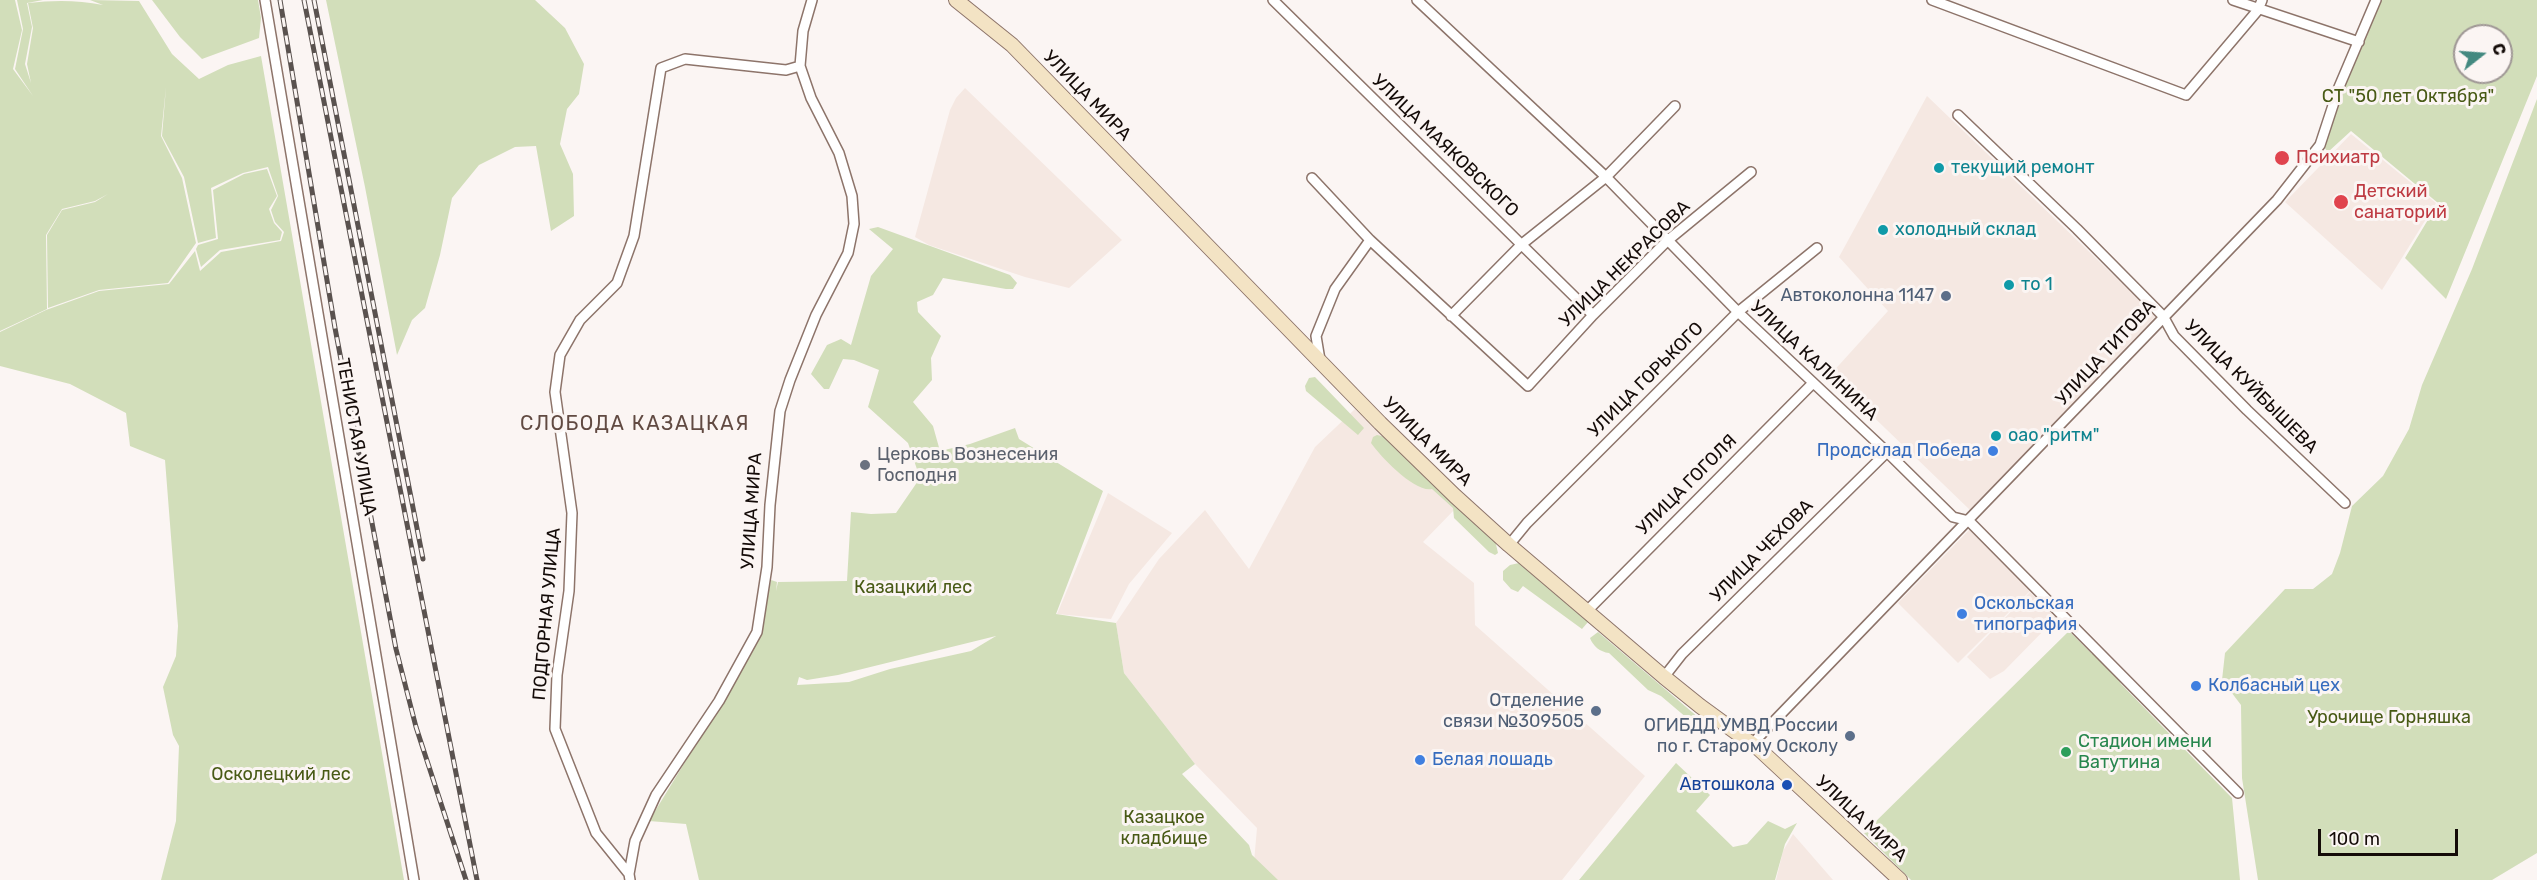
<!DOCTYPE html>
<meta charset="utf-8">
<style>
body{margin:0}
#map{position:relative;width:2537px;height:880px;overflow:hidden;background:#fbf5f3;font-family:Rubik,sans-serif}
canvas{display:block}
.north{position:absolute;left:2453px;top:24px;width:60px;height:60px;box-sizing:border-box;background:#fbf5f3;border:2px solid #9f9795;border-radius:50%;rotate:73deg;font-size:16px;font-weight:700;line-height:24px;text-align:center;color:#140b08}
.north::after{content:'';display:block;margin:auto;width:21px;height:27px;background:#438980;clip-path:polygon(50% 0,100% 100%,50% 72%,0 100%)}
.scale{position:absolute;left:2318px;top:829px;width:140px;height:27px;box-sizing:border-box;border:3px solid #140b08;border-top:0;padding-left:8px;font-size:18px;line-height:21px;white-space:nowrap;color:#140b08;-webkit-text-stroke:4px #fbf5f3;paint-order:stroke}
</style>
<div id="map">
<canvas width="2537" height="880"></canvas>
<div class="north">С</div>
<div class="scale">100 m</div>
</div>
<script>
const c = document.querySelector('canvas').getContext('2d');
c.lineJoin = 'round';
function fill(path, color) {
  c.fillStyle = color;
  c.fill(path, 'evenodd');
}
function trace(path, color, width, dash) {
  c.strokeStyle = color;
  c.lineWidth = width;
  c.lineCap = dash ? 'butt' : 'round';
  c.setLineDash(dash || []);
  c.stroke(path);
}
function label(font, color, halo, rows, align = 'center') {
  c.font = font + ' Rubik,sans-serif';
  c.lineWidth = 6;
  c.setLineDash([]);
  c.textBaseline = 'middle';
  c.strokeStyle = halo;
  c.fillStyle = color;
  for (const [text, x, y, turn = 0] of rows) {
    c.save();
    c.translate(x, y);
    c.rotate((+turn || 0) * Math.PI / 180);
    c.textAlign = isNaN(turn) ? turn : align;
    if (halo) c.strokeText(text, 0, 0);
    c.fillText(text, 0, 0);
    c.restore();
  }
}
fill(new Path2D(`
 M965,88L1122,240L1069,288L1025,277L929,245L915,237L950,110L956,98Z
 M1927,96L2156,316L1970,510L1830,375L1888,311L1839,257Z
 M2351,134L2436,203L2382,290L2285,202Z
 M1355,409L1456,508L1423,542L1474,583L1475,625L1645,776L1562,880H1271L1254,862L1257,828L1195,764L1124,673L1116,623L1159,559L1205,510L1249,569L1315,447Z
 M1108,493L1172,533L1129,584L1111,619L1057,614Z
 M1973,526L2035,586L1958,663L1898,603Z
 M2030,592L2056,618L2004,671L1990,679L1967,657Z
 M1793,834L1833,880H1776L1783,851Z`), '#f5e8e2');
fill(new Path2D(`
 M0,0H15L22,30L13,69L33,96L15,69L23,29L17,0H43L27,3L32,27L25,64L31,83L27,64L33,28L28,3C54,0 78,0 103,5L90,0L139,1L172,54L199,79L228,65L261,56L404,880H161L176,821L179,746L173,735L163,687L176,656L178,626L165,460L130,446L126,413L70,384L0,366V332L46,310L99,291L169,284L195,251L200,271L221,252L281,241L284,232L275,222L271,210L278,196L268,167L243,173L211,188L216,238L198,243L184,177L162,136L166,87L161,136L182,178L196,243L168,283L99,290L48,308L47,235L62,210L95,202L108,194L95,201L62,209L46,235L47,309L0,331Z
 M152,0H258L261,18L259,38L202,59L180,37Z
 M326,0H535L565,28L584,64L579,94L567,109L560,144L573,174L574,216L551,231L536,146L515,147L479,165L452,198L440,255L425,308L412,320L397,355L365,187Z
 M2380,0H2537V76L2446,299L2405,258L2438,203L2351,131L2328,152L2323,146L2342,92ZM2465,36H2501V72H2465Z
 M2537,99V853L2492,880H2258L2242,778L2241,705L2222,680L2225,653L2285,589H2313L2332,574L2340,553L2352,506L2383,476L2409,429L2422,385L2472,269Z
 M267,169L277,196L269,209L274,223L282,232L280,240L220,250L201,267L196,249L198,245L218,239L213,190L244,174Z
 M878,227L1010,275L1017,283L1013,289H1006L943,278L933,295L917,302L918,312L941,336L931,358L932,380L913,402L933,426L940,451L970,444L1015,428L1019,439L1103,491L1056,614L1116,623L1124,673L1195,764L1182,774L1249,845L1252,855L1278,880H699L686,824L649,821L734,682L761,632L771,580L777,582L776,591L778,582L847,581L851,512L871,514L896,513L920,478L908,443L868,407L879,370L854,360L843,359L829,389H824L811,374L827,345L841,339L851,345L871,276L893,249L869,229ZM996,636L971,651L890,669L849,682L797,685L799,677L807,680L838,675Z
 M1315,377L1364,428L1358,435L1306,391L1305,386L1309,378Z
 M1377,435L1386,437L1495,540L1498,553L1495,555L1489,552L1454,518L1453,508L1432,489C1415,493 1380,456 1371,443L1373,437Z
 M1519,563L1588,622L1582,629L1523,586L1518,592L1511,589L1503,580V571L1510,565Z
 M2069,631L2092,654V651L2108,663L2121,684L2232,798L2240,880H1911L1864,833Z
 M1598,632L1699,718L1694,724L1661,696L1648,690L1609,653C1600,652 1593,646 1590,638Z
 M1676,763L1710,795L1696,811L1733,847L1747,844L1768,821L1785,829L1797,823L1785,844L1775,880H1579Z`), '#d2deba');
const minor = new Path2D(`
 M265,0L414,880
 M1273,0L1593,315
 M1417,0L1606,177L1738,312L1887,452L1953,517L1969,521L2238,793
 M1932,0L2186,95L2258,10L2262,0
 M2233,0L2359,42
 M1958,115L2077,229L2163,316L2174,336L2247,410L2345,503
 M1312,178L1370,240L1528,386L1593,315L1667,241L1751,172
 M1451,316L1522,244L1606,177L1675,106
 M1320,360L1316,336L1335,289L1370,240
 M1509,545L1527,523L1738,312L1817,248
 M1586,612L1813,383
 M1664,677L1682,654L1887,452
 M1752,744L2277,200L2320,145L2339,87L2376,0
 M629,874L635,841L656,795L719,701L757,632L767,567L770,505L780,411L790,380L816,315L848,253L854,224L852,196L839,153L811,98L800,66L803,31L812,0
 M630,880L629,874L596,833L555,729L557,675L569,591L572,513L555,392L560,355L580,320L617,283L634,236L661,68L685,59L786,70L800,66`);
const secondary = new Path2D(`
 M956,0L1012,45L1380,423L1455,496L1509,545L1664,677L1700,706L1759,749L1900,880`);
trace(minor, '#8d746a', 12);
trace(secondary, '#8d746a', 16);
trace(minor, '#fff', 9);
trace(secondary, '#f3e3c4', 14);
const rail = new Path2D(`
 M280,0L335,328L396,649L416,727L466,880
 M304,0L477,880
 M314,0L423,559`);
trace(rail, '#5a524f', 5);
trace(rail, '#fbf5f3', 3, [9]);
for (const [x, y, r, color] of [
 [2282,158,8,"#e0444e"],
 [1939,168,6,"#0f9aa8"],
 [2341,202,8,"#e0444e"],
 [1883,230,6,"#0f9aa8"],
 [2009,285,6,"#0f9aa8"],
 [1946,296,6,"#5c6f8a"],
 [1996,436,6,"#0f9aa8"],
 [1993,451,6,"#3f7fe0"],
 [865,465,6,"#6b7280"],
 [1962,614,6,"#3f7fe0"],
 [2196,686,6,"#3f7fe0"],
 [1596,711,6,"#5c6f8a"],
 [1850,736,6,"#5c6f8a"],
 [2066,752,6,"#2e9e5b"],
 [1420,760,6,"#3f7fe0"],
 [1787,785,6,"#1a4fb4"]
]) {
  const dot = new Path2D();
  dot.arc(x, y, r, 0, 2 * Math.PI);
  c.fillStyle = color;
  c.fill(dot);
  trace(dot, '#fbf5f3', 2);
}
label('18px', '#140b08', '#fbf5f3', [
 ["УЛИЦА МИРА",1087,96,46],
 ["УЛИЦА МАЯКОВСКОГО",1445,146,44],
 ["УЛИЦА НЕКРАСОВА",1625,264,-44],
 ["УЛИЦА ТИТОВА",2106,353,-47],
 ["УЛИЦА КАЛИНИНА",1814,361,43],
 ["УЛИЦА ГОРЬКОГО",1646,380,-45],
 ["УЛИЦА КУЙБЫШЕВА",2251,387,45],
 ["ТЕНИСТАЯ УЛИЦА",356,437,80],
 ["УЛИЦА МИРА",1427,442,45],
 ["УЛИЦА ГОГОЛЯ",1687,485,-45],
 ["УЛИЦА МИРА",752,511,-86],
 ["УЛИЦА ЧЕХОВА",1762,551,-45],
 ["ПОДГОРНАЯ УЛИЦА",547,614,-85],
 ["УЛИЦА МИРА",1861,819,43]
]);
label('18px', '#485a15', '#fbf5f3', [
 ["СТ \"50 лет Октября\"",2408,97],
 ["Казацкий лес",913,588],
 ["Урочище Горняшка",2389,718],
 ["Осколецкий лес",281,775],
 ["Казацкое",1164,818],
 ["кладбище",1164,839]
]);
label('18px', '#be3a42', '#fbf5f3', [
 ["Психиатр",2296,158],
 ["Детский",2354,192],
 ["санаторий",2354,213]
], 'left');
label('18px', '#0d838f', '#fbf5f3', [
 ["текущий ремонт",1951,168],
 ["холодный склад",1895,230],
 ["то 1",2021,285],
 ["оао \"ритм\"",2008,436]
], 'left');
label('18px', '#4e5e75', '#fbf5f3', [
 ["Автоколонна 1147",1934,296],
 ["Отделение",1584,701],
 ["связи №309505",1584,722],
 ["ОГИБДД УМВД России",1838,726],
 ["по г. Старому Осколу",1838,747]
], 'right');
label('18px', '#366cbe', '#fbf5f3', [
 ["Продсклад Победа",1981,451,"right"],
 ["Оскольская",1974,604],
 ["типография",1974,625],
 ["Колбасный цех",2208,686],
 ["Белая лошадь",1432,760]
], 'left');
label('18px', '#5b616d', '#fbf5f3', [
 ["Церковь Вознесения",877,455],
 ["Господня",877,476]
], 'left');
label('18px', '#27864d', '#fbf5f3', [
 ["Стадион имени",2078,742],
 ["Ватутина",2078,763]
], 'left');
label('18px', '#164399', '#fbf5f3', [
 ["Автошкола",1775,785]
], 'right');
c.letterSpacing = '1.5px';
label('20px', '#614a42', '#fbf5f3', [
 ["СЛОБОДА КАЗАЦКАЯ",635,424]
]);
c.letterSpacing = '0px';
</script>
